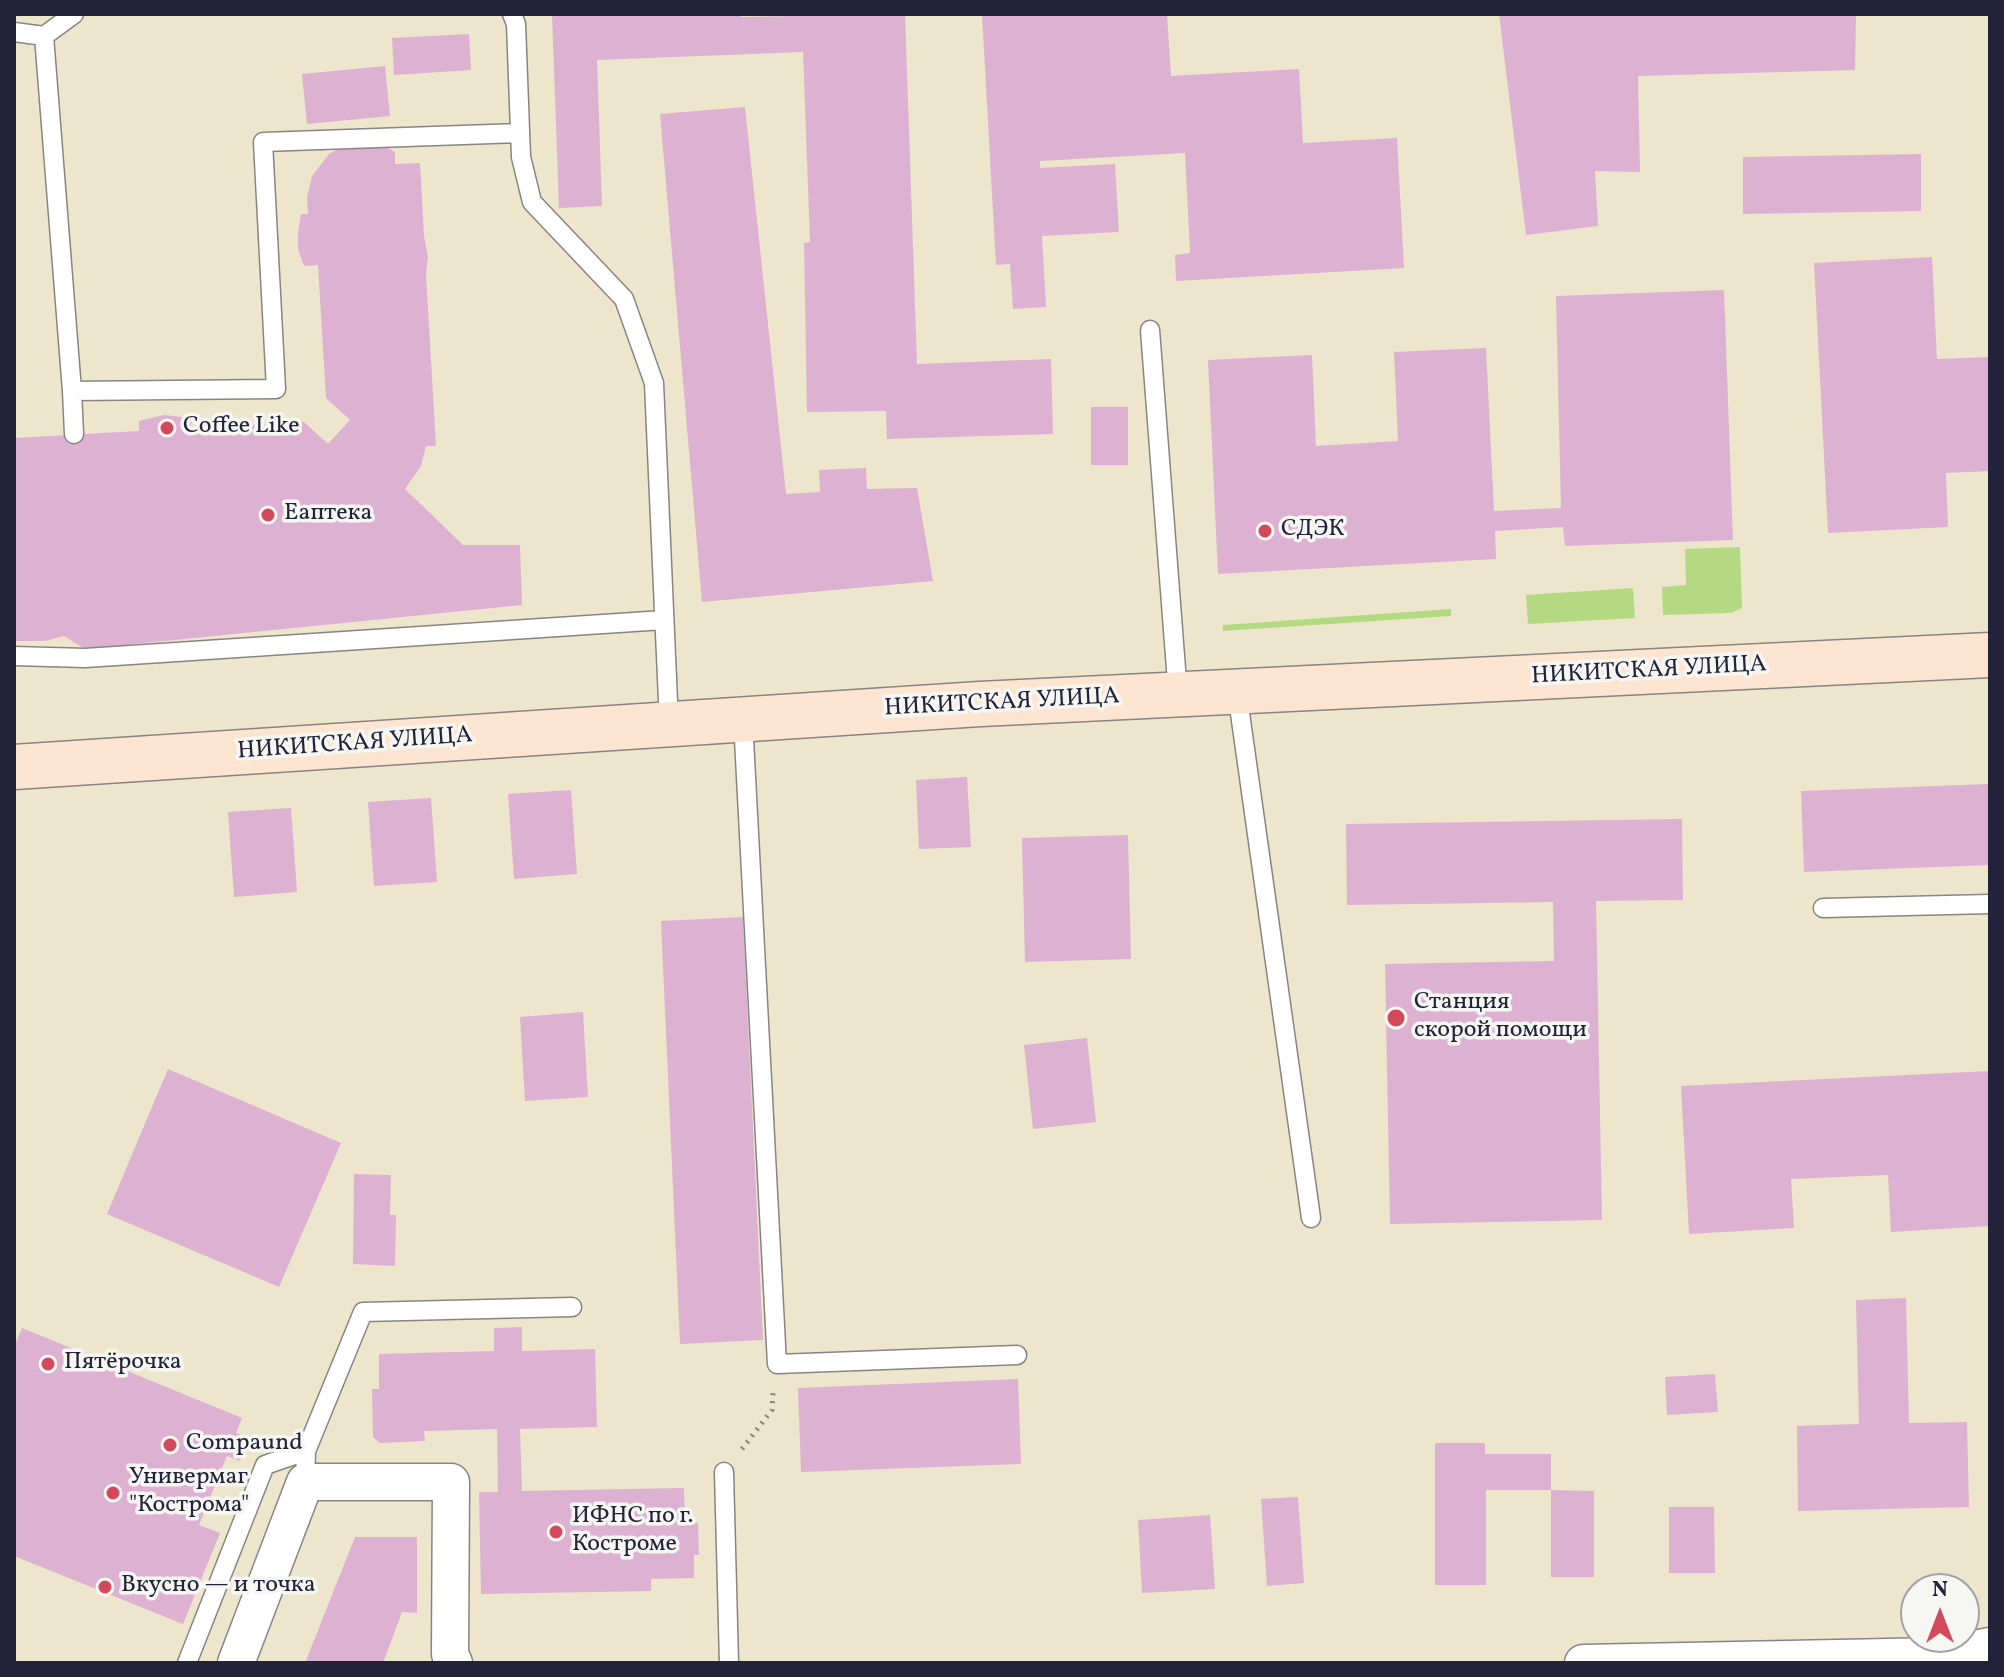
<!DOCTYPE html>
<meta charset="utf-8">
<style>
body{margin:0}
#map{position:relative;width:2004px;height:1677px;overflow:hidden;background:#ede6cc;font-family:Vollkorn,serif}
canvas{display:block}
.frame{position:absolute;inset:0;border:16px solid #22223b;pointer-events:none}
.north{position:absolute;left:1900px;top:1573px;width:80px;height:80px;box-sizing:border-box;background:#f6f6f2;border:2px solid #a1a1a9;border-radius:50%;rotate:0deg;font-size:22px;font-weight:700;line-height:32px;text-align:center;color:#22223b}
.north::after{content:'';display:block;margin:auto;width:28px;height:36px;background:#d1495b;clip-path:polygon(50% 0,100% 100%,50% 72%,0 100%)}
</style>
<div id="map">
<canvas width="2004" height="1677"></canvas>
<div class="frame"></div>
<div class="north">N</div>
</div>
<script>
const c = document.querySelector('canvas').getContext('2d');
c.lineJoin = 'round';
function fill(path, color) {
  c.fillStyle = color;
  c.fill(path, 'evenodd');
}
function trace(path, color, width, dash) {
  c.strokeStyle = color;
  c.lineWidth = width;
  c.lineCap = dash ? 'butt' : 'round';
  c.setLineDash(dash || []);
  c.stroke(path);
}
function label(font, color, halo, rows, align = 'center') {
  c.font = font + ' Vollkorn,serif';
  c.lineWidth = 7;
  c.setLineDash([]);
  c.textBaseline = 'middle';
  c.strokeStyle = halo;
  c.fillStyle = color;
  for (const [text, x, y, turn = 0] of rows) {
    c.save();
    c.translate(x, y);
    c.rotate((+turn || 0) * Math.PI / 180);
    c.textAlign = isNaN(turn) ? turn : align;
    if (halo) c.strokeText(text, 0, 0);
    c.fillText(text, 0, 0);
    c.restore();
  }
}
fill(new Path2D(`
 M1740,547L1742,608L1731,613L1663,615L1662,587L1686,585L1685,549Z
 M1633,588L1635,618L1528,624L1526,595Z
 M1451,609V616L1223,631V625Z`), '#b3da83');
fill(new Path2D(`
 M552,14H741V17L905,14L917,364L1051,359L1053,434L887,439L886,411L807,412L804,243L810,242L803,52L597,60L602,206L559,208Z
 M982,14H1167L1171,76L1299,69L1303,143L1397,138L1404,268L1176,281L1175,255L1190,253L1185,153L1040,161V168L1115,164L1119,232L1042,236L1046,307L1013,309L1010,264L996,265Z
 M1499,14H1856L1855,70L1638,76L1640,172L1595,171L1598,226L1526,235Z
 M469,34L471,70L394,75L392,38Z
 M385,66L390,116L307,124L302,74Z
 M745,107L786,494L820,492L819,470L866,468L867,489L917,488L933,581L702,602L660,114Z
 M343,146H385L395,152V164L420,163L424,237L428,256L426,274L436,446H426L421,466L405,489L463,545H520L522,605L85,649L64,636L45,641H14V438L139,431V421L164,415L191,418V428L304,422L328,444L350,420L326,398L318,265L304,266L298,249V233L301,214H308L307,197L312,176L329,154Z
 M1921,154V211L1743,214V157Z
 M1932,257L1937,359L1990,357V471L1946,473L1948,527L1828,533L1814,263Z
 M1724,290L1733,540L1565,546L1563,527L1495,531L1496,559L1218,574L1208,360L1312,355L1316,446L1398,441L1394,352L1486,348L1494,511L1561,508L1556,296Z
 M1091,407H1128V465H1091Z
 M967,777L971,847L919,849L916,780Z
 M1990,784V865L1804,872L1801,791Z
 M571,790L577,874L514,879L508,794Z
 M431,798L437,882L374,886L368,802Z
 M291,808L297,892L234,897L228,812Z
 M1682,819L1683,900L1596,901L1602,1220L1390,1224L1385,964L1554,961L1553,902L1347,905L1346,824Z
 M1128,835L1131,959L1025,962L1022,838Z
 M743,917L763,1340L680,1344L661,921Z
 M583,1012L588,1097L525,1101L520,1017Z
 M1087,1038L1096,1122L1033,1129L1024,1045Z
 M168,1069L341,1143L279,1287L107,1214Z
 M1989,1071L1990,1226L1891,1232L1888,1175L1791,1179L1794,1228L1689,1234L1681,1086Z
 M354,1174L391,1175L390,1215H396L395,1266L353,1264Z
 M1906,1298L1909,1423L1967,1422L1969,1507L1798,1511L1797,1426L1859,1424L1856,1300Z
 M522,1327V1351L595,1349L597,1427L520,1429L522,1491L684,1488L685,1523H698L699,1555H694V1578L651,1579V1591L481,1594L479,1492H498L497,1429L424,1431L425,1441L380,1443L373,1437L372,1389H379V1354L494,1351V1328Z
 M22,1328L242,1418L236,1433L250,1438L240,1461L227,1456L199,1525L220,1533L183,1624L14,1556V1347Z
 M1715,1374L1718,1412L1667,1415L1665,1377Z
 M1018,1379L1021,1464L801,1472L798,1388Z
 M1435,1443H1485V1454H1551V1490L1594,1491V1577H1551V1490H1486V1585H1435Z
 M1298,1497L1304,1583L1267,1586L1261,1499Z
 M1669,1507H1714L1715,1573H1669Z
 M1210,1515L1215,1589L1142,1593L1138,1520Z
 M355,1537H417V1613L402,1612L383,1663H305Z`), '#ddb1d2');
const lane = new Path2D(`
 M512,14L516,24L521,157L532,202L624,299L654,383L669,724
 M14,32L44,36L74,14
 M44,36L72,391L276,389L263,142L520,133
 M1150,330L1178,695
 M72,391L74,434
 M14,656L85,658L664,620
 M1237,692L1311,1218
 M743,720L777,1364L1017,1355
 M1823,908L1990,904
 M724,1472L729,1663
 M305,1482L306,1451L363,1312L572,1307
 M187,1663L265,1465L306,1451`);
const street = new Path2D(`
 M236,1663L305,1482H451L450,1654L454,1663
 M1583,1663L1939,1656L1990,1646`);
const secondary = new Path2D(`
 M14,767L980,704L1990,655`);
trace(lane, '#888484', 21);
trace(street, '#888484', 39);
trace(secondary, '#888484', 47);
trace(new Path2D(`
 M742,1449L772,1410L773,1393
 M68,1663V1662`), '#888484', 5, [2, 6]);
trace(lane, '#fff', 18);
trace(street, '#fff', 36);
trace(secondary, '#fce5d0', 44);
for (const [x, y, r, color] of [
 [167,428,8,"#d1495b"],
 [268,515,8,"#d1495b"],
 [1265,531,8,"#d1495b"],
 [1396,1018,10,"#d1495b"],
 [48,1364,8,"#d1495b"],
 [170,1445,8,"#d1495b"],
 [113,1493,8,"#d1495b"],
 [556,1532,8,"#d1495b"],
 [105,1587,8,"#d1495b"]
]) {
  const dot = new Path2D();
  dot.arc(x, y, r, 0, 2 * Math.PI);
  c.fillStyle = color;
  c.fill(dot);
  trace(dot, '#f6f6f2', 3);
}
label('24px', '#22223b', '#f6f6f2', [
 ["Coffee Like",183,428],
 ["Еаптека",284,515],
 ["СДЭК",1281,531],
 ["Станция",1414,1004],
 ["скорой помощи",1414,1032],
 ["Пятёрочка",64,1364],
 ["Compaund",186,1445],
 ["Универмаг",129,1479],
 ["\"Кострома\"",129,1507],
 ["ИФНС по г.",572,1518],
 ["Костроме",572,1546],
 ["Вкусно — и точка",121,1587]
], 'left');
label('24px', '#22223b', '#f6f6f2', [
 ["НИКИТСКАЯ УЛИЦА",1649,672,-3],
 ["НИКИТСКАЯ УЛИЦА",1002,704,-3],
 ["НИКИТСКАЯ УЛИЦА",355,745,-4]
]);
</script>
